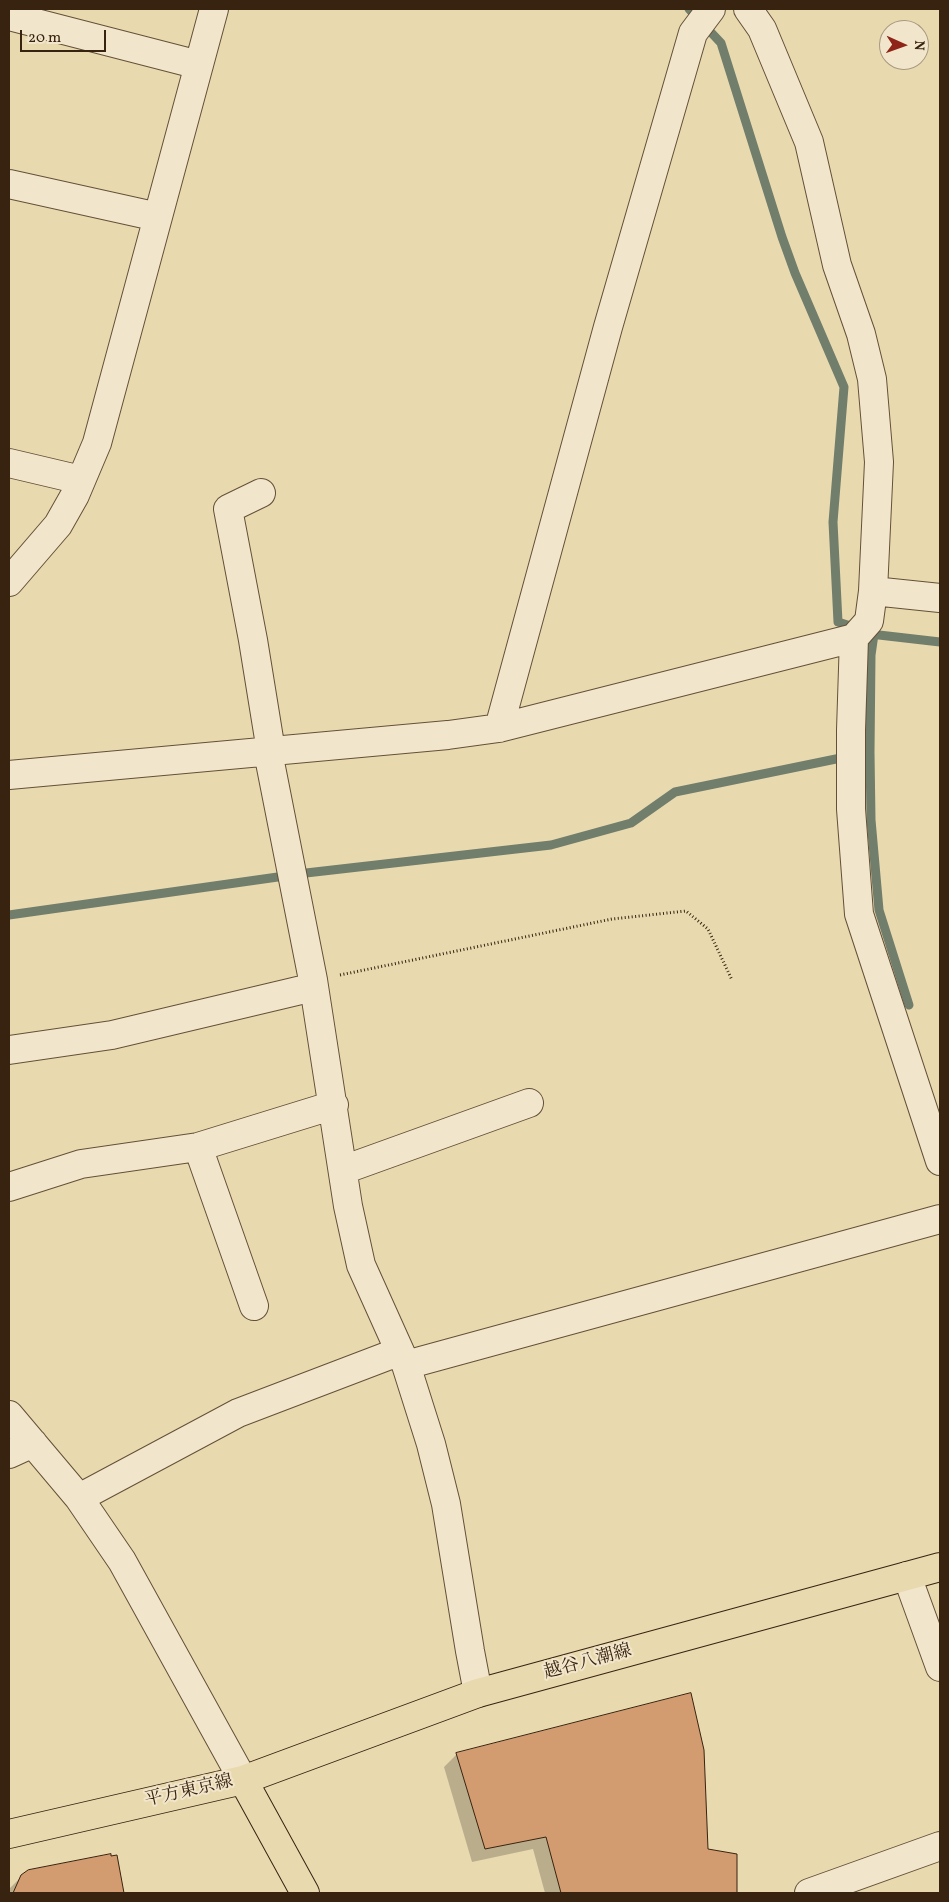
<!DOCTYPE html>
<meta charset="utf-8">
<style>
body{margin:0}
#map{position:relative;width:949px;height:1902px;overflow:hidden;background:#e9d9af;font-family:Vollkorn,serif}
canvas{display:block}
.frame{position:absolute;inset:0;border:10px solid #382310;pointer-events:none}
.north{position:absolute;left:879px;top:20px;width:50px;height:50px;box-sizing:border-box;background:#f1e6cb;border:1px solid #a79880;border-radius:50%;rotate:92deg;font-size:14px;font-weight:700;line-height:20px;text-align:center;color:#382310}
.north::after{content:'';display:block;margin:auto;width:18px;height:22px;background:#8f2418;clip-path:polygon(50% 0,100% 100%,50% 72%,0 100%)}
.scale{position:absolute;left:20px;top:30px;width:86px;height:22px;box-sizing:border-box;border:2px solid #382310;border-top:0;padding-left:6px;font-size:15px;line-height:18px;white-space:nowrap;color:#382310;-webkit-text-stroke:4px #f1e6cb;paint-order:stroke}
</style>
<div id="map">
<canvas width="949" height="1902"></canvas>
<div class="frame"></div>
<div class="north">N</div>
<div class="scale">20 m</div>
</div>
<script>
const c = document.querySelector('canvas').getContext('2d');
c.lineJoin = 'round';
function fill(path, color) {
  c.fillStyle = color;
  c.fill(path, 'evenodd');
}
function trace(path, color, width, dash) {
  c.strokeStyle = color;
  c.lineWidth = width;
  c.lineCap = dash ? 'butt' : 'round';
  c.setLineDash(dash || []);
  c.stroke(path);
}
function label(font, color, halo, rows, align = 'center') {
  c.font = font + ' Vollkorn,"Noto Serif JP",serif';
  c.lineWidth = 4;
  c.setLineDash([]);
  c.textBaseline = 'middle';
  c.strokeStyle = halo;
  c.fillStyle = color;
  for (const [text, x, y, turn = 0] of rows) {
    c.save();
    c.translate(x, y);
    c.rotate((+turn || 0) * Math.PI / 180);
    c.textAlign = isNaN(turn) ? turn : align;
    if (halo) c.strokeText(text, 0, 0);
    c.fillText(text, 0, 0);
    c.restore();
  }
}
fill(new Path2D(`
 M457,1754L707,1850L736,1855V1893H545L533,1849L472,1862L444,1767Z
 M116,1857L123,1893H9V1889L22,1876Z`), '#0003');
trace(new Path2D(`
 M689,9L721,43L782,237L795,273L844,387L833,522L838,622L879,635L940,642
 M874,634L871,655L870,752L871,820L879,910L909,1005
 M9,915L306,873L551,845L631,823L675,792L870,752`), '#717e6b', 9);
const building = new Path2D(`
 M691,1693L704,1750L708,1849L737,1854V1893H561L546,1837L485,1849L456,1753Z
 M111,1854V1856L117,1855L124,1893H13L21,1875L28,1870Z`);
fill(building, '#d29b70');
trace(building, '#382310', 1);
const minor = new Path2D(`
 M748,9L762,29L809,142L837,265L861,334L872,379L879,462L873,591L869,621L854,638L851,730V809L859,914L940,1161
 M9,16L199,65
 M9,184L158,217
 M9,463L81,480
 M261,493L228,509L253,640L271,751
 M9,582L58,525L75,495L97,443L214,9
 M873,591L940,598
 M499,728L608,327L693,33L711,9
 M268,752L313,980L348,1206L361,1265L406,1365L431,1444L446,1504L470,1651L478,1693
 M9,775L448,735L499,728L854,638
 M9,1050L112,1035L314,987
 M198,1147L254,1306
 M343,1170L529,1103
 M9,1187L81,1164L198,1147L334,1105
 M406,1365L940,1219
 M9,1415L79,1498L122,1561L243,1780
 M9,1454L33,1443
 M79,1498L238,1413L398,1352
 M907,1576L940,1667
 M809,1893L940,1846`);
const major = new Path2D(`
 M243,1780L305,1893
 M9,1834L243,1780L478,1693L940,1567`);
trace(minor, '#645038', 30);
trace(major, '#382310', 30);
trace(new Path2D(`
 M340,975L612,919L686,911L708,929L732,980`), '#382310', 3, [1, 2.5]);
trace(minor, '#f1e6cb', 28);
trace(major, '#e9d9af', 28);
label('18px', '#382310', '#f1e6cb', [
 ["越谷八潮線",588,1663,-15],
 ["平方東京線",189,1792,-13]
]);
</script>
